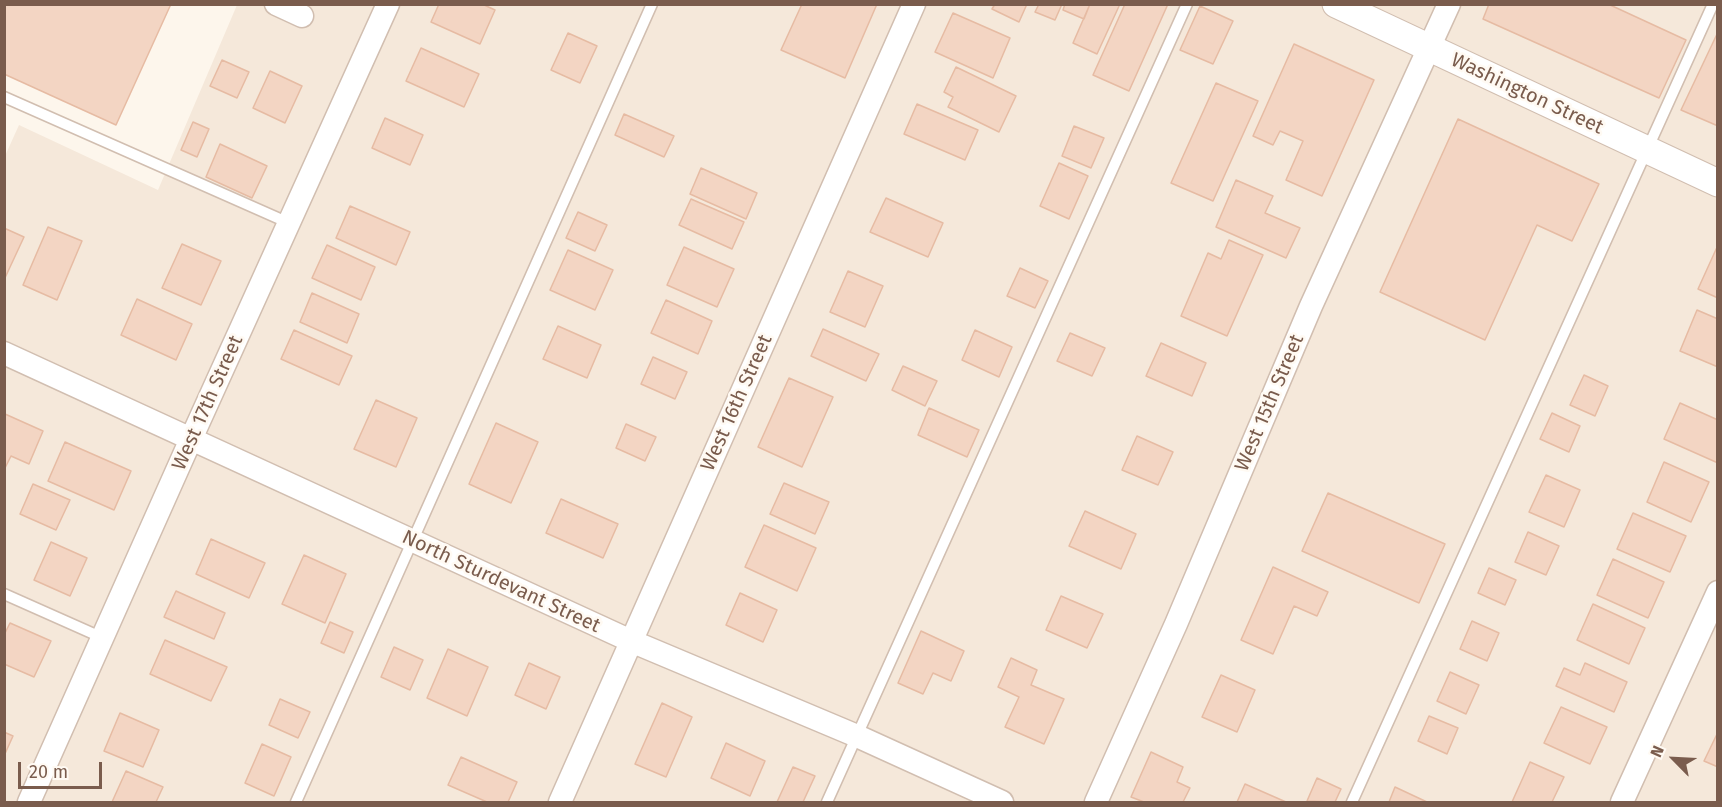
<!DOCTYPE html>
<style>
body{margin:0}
#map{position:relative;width:1722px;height:807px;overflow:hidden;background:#fdf6ec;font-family:"Fira Sans",sans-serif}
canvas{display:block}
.frame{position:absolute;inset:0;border:6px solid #7a5c4d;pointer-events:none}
.north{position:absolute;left:1644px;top:729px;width:60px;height:60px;-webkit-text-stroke:4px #fffaf3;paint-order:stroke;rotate:294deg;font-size:16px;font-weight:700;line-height:24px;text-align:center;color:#7a5c4d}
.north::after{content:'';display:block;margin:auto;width:21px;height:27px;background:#7a5c4d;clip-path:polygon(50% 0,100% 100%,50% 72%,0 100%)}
.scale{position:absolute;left:18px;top:762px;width:84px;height:27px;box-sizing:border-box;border:3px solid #7a5c4d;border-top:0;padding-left:8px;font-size:18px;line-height:21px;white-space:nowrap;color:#7a5c4d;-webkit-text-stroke:4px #fffaf3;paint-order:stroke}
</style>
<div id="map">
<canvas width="1722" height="807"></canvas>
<div class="frame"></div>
<div class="north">N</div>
<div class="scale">20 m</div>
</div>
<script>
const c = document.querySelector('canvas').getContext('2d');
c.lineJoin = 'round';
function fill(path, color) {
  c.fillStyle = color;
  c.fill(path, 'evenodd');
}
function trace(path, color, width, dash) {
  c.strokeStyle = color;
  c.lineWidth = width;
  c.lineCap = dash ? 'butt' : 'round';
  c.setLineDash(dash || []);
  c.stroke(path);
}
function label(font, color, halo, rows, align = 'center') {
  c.font = font + ' "Fira Sans",sans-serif';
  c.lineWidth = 5;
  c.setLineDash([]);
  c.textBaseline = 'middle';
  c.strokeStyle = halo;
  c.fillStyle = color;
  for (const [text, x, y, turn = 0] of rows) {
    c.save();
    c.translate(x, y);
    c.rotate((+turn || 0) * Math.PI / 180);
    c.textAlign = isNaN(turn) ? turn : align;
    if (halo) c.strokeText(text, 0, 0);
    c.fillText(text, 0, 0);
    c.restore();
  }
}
fill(new Path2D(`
 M237,5H1717V802H5V156L19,125L158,190Z`), '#f5e8da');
const building = new Path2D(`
 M4,4H171L116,125L4,74Z
 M439,4H482L495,10L480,44L431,22Z
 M802,4H877L845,78L781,50Z
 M995,4H1027L1019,22L992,9Z
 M1039,4H1062L1055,20L1035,12Z
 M1065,4H1090L1084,19L1063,10Z
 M1090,4H1120L1097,54L1073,43Z
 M1125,4H1168L1129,91L1093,75Z
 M1489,4H1608L1686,40L1659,98L1483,19Z
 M1200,6L1233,21L1213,64L1180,50Z
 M953,13L1010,38L993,78L935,52Z
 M1718,32V126L1681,110Z
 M568,33L597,46L580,83L551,70Z
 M1294,44L1374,80L1322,196L1286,180L1303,141L1280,131L1273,145L1253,136Z
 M421,48L479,74L464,107L406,81Z
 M222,60L249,72L237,98L210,86Z
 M956,67L1016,96L999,132L948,107L953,97L944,92Z
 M270,71L302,86L285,123L253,108Z
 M1216,83L1258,101L1213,201L1171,183Z
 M917,104L978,130L965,160L904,134Z
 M624,114L674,136L664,157L615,135Z
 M385,118L423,135L410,165L372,148Z
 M1458,119L1599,184L1572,241L1537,225L1485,340L1380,292Z
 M193,122L209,129L197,157L181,150Z
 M1074,126L1104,138L1091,168L1062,156Z
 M220,144L267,166L252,198L206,177Z
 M1059,163L1088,176L1069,219L1040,206Z
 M701,168L757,193L746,219L690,194Z
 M1236,180L1273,196L1265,213L1300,228L1286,258L1216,227Z
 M886,198L943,223L928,257L870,232Z
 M691,199L744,222L732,249L679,225Z
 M350,206L410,232L396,265L336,238Z
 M578,212L607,225L595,251L566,238Z
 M48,227L82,241L57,300L23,285Z
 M4,228L24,237L4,280Z
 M1229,240L1263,255L1227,336L1181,316L1208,253L1221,259Z
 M182,244L221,261L201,305L162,288Z
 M327,245L375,267L361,300L312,278Z
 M1718,245V298L1698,289Z
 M684,247L734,269L717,307L667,285Z
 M568,250L613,270L595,310L550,290Z
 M1020,268L1048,281L1035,308L1007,296Z
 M848,271L883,286L865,327L830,312Z
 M312,293L359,314L347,343L300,322Z
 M137,299L192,324L176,360L121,335Z
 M666,300L712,321L698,354L651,333Z
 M1697,310L1718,319V367L1680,351Z
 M558,326L601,345L587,378L543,359Z
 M823,329L879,354L866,381L811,356Z
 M294,330L352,356L339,385L281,359Z
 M975,330L1012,347L999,377L962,360Z
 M1070,333L1105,348L1092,376L1057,361Z
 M1161,343L1206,363L1192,396L1146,376Z
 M653,357L687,372L675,399L641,384Z
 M903,366L937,381L925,406L892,390Z
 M1584,375L1608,386L1595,416L1570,405Z
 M789,378L833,397L802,467L758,447Z
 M376,400L417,418L396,467L354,449Z
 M1680,403L1718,420V463L1664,439Z
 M929,408L979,430L967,457L918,435Z
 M1552,413L1580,426L1569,452L1540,439Z
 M5,414L43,431L29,464L11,456L4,470Z
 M496,423L538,442L511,503L469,484Z
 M626,424L656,437L645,461L616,448Z
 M1137,436L1173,452L1158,485L1122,470Z
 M65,442L131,471L114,510L48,481Z
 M1664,462L1709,482L1691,522L1647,502Z
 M1546,475L1580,490L1564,527L1529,512Z
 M784,483L829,502L815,534L770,514Z
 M33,484L70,500L56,530L20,514Z
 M1328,493L1445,544L1419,603L1302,551Z
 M561,499L618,524L603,558L546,533Z
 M1085,511L1136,534L1121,569L1069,546Z
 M1633,513L1686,536L1670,572L1617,549Z
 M764,525L816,548L797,591L745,567Z
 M1528,532L1559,546L1546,575L1515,562Z
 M211,539L265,563L249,598L196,574Z
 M51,542L87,558L70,596L34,580Z
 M304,555L346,574L325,623L282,604Z
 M1613,559L1664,582L1648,618L1597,595Z
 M1273,567L1328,592L1317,616L1294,606L1273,654L1241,640Z
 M1489,568L1516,580L1505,605L1478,593Z
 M176,591L225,613L214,639L164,617Z
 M740,593L777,610L763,642L726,625Z
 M1061,596L1103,614L1087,648L1046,630Z
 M1593,604L1645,628L1629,664L1577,640Z
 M1472,621L1499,633L1487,661L1460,649Z
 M330,622L353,632L344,653L321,643Z
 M10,623L51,641L34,677L4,664V635Z
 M921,631L964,651L951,681L933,673L923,694L898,683Z
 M165,640L227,667L211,701L150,674Z
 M394,647L423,660L410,690L381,677Z
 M448,649L488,667L467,716L427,698Z
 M1011,658L1037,670L1031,685L1064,699L1044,744L1005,727L1019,697L998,687Z
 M529,663L560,677L546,709L515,695Z
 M1585,663L1627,682L1614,712L1556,686L1564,668L1580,675Z
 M1450,672L1479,685L1466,714L1437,701Z
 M1221,675L1255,690L1237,732L1202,717Z
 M280,699L310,712L298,738L269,725Z
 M662,703L692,717L666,777L635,764Z
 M1561,707L1607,727L1590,764L1544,743Z
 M120,713L159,730L143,767L104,751Z
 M1429,716L1458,728L1447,754L1418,741Z
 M4,732L13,736L4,756Z
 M1718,732V767L1704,761Z
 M726,743L765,761L750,796L711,778Z
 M262,744L291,757L274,796L245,783Z
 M1151,752L1183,767L1177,782L1190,788L1183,802H1144L1131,797Z
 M461,757L517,782L508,802H487L448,785Z
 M1530,762L1564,777L1552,802H1512Z
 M793,767L815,776L803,802H777Z
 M126,771L163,787L156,802H112Z
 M1317,778L1341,789L1335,802L1307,801Z
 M1245,784L1286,802H1237Z
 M1395,787L1427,802H1389Z`);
fill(building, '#f3d5c3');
trace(building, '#e6bba3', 1.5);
const service = new Path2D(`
 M4,97L289,223
 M4,594L103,638
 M296,802L652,4
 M827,802L1187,4
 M1352,802L1713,4`);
const minor = new Path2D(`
 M276,4L302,16
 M4,353L631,641L857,736L1002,802
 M29,802L191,439L388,4
 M560,802L914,4
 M1096,802L1176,624L1311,306L1449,4
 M1622,802L1718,592`);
const tertiary = new Path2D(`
 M1336,4L1718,183`);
trace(service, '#d1beb0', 13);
trace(minor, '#d1beb0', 25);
trace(tertiary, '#d1beb0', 29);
trace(service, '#fff', 10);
trace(minor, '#fff', 22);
trace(tertiary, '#fff', 27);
label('20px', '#7a5c4d', '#fffaf3', [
 ["Washington Street",1527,94,25],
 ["West 17th Street",208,403,-66],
 ["West 16th Street",737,403,-66],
 ["West 15th Street",1270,403,-67],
 ["North Sturdevant Street",501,582,25]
]);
</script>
